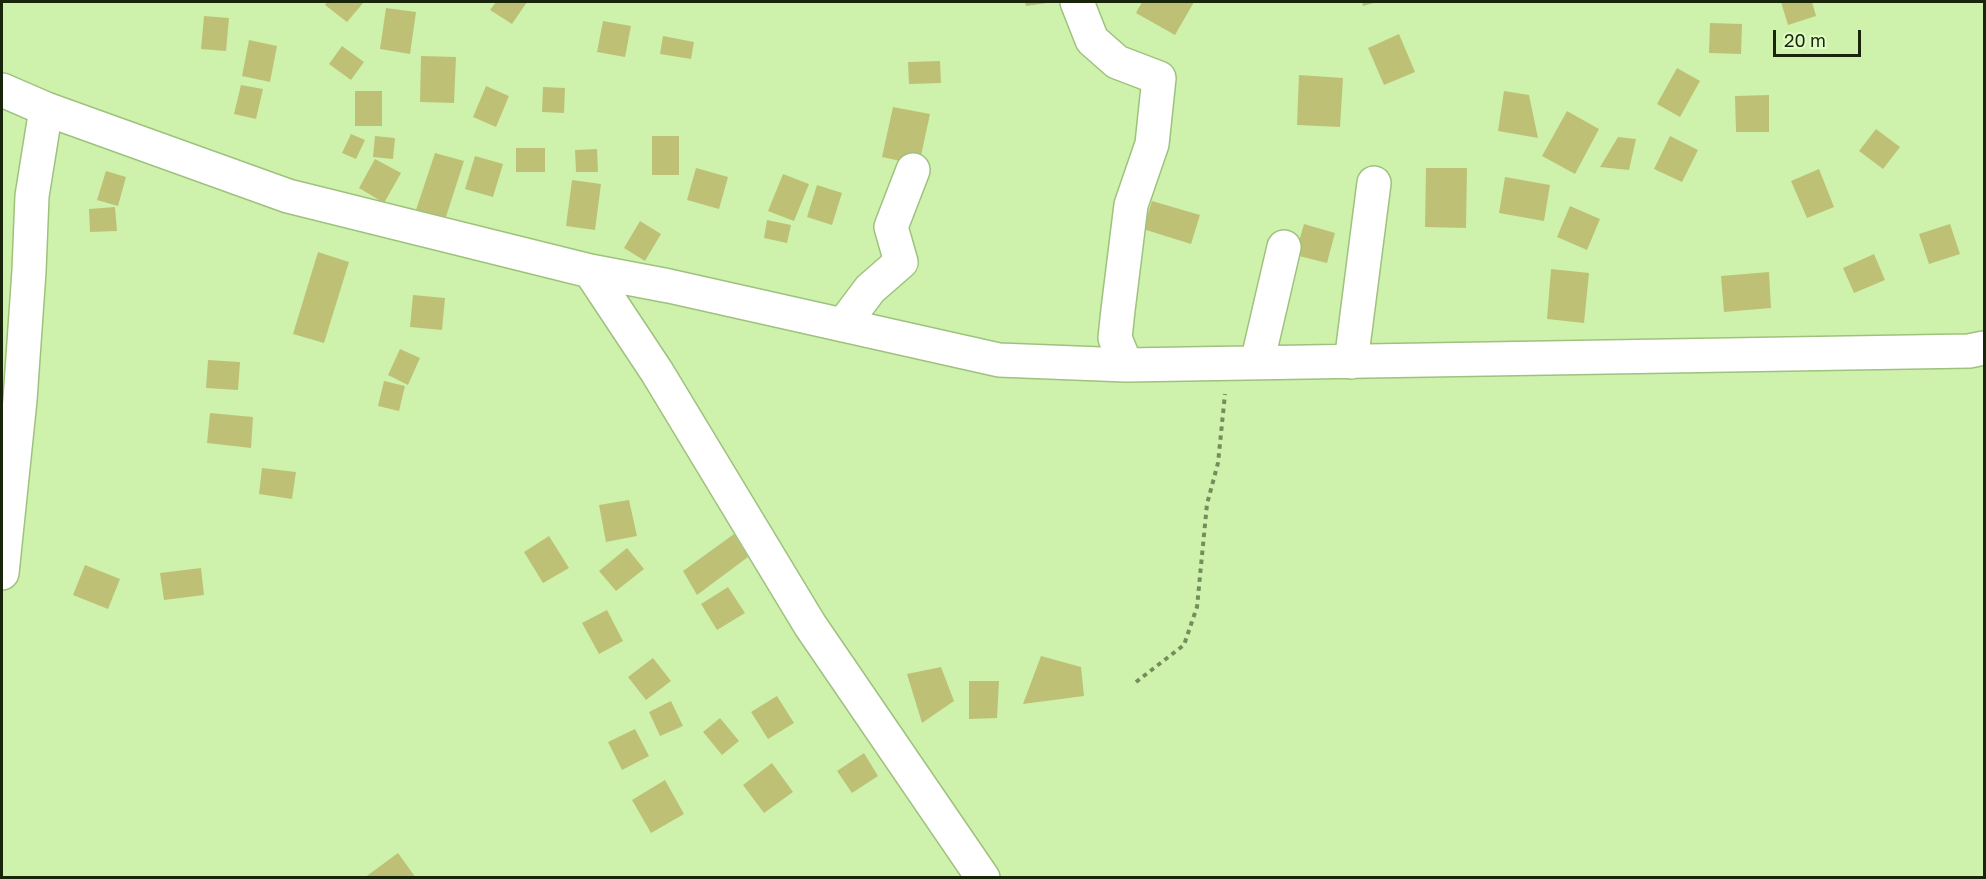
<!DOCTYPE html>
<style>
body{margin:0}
#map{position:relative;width:1986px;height:879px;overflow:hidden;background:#cef2ac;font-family:"Golos Text",sans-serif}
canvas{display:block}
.frame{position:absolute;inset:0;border:3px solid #18250a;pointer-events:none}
.scale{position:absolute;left:1773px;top:30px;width:88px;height:27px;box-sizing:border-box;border:3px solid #18250a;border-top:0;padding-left:8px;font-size:18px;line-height:21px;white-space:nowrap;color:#18250a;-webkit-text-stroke:4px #e0fdc5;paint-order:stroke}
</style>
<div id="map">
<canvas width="1986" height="879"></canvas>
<div class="frame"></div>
<div class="scale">20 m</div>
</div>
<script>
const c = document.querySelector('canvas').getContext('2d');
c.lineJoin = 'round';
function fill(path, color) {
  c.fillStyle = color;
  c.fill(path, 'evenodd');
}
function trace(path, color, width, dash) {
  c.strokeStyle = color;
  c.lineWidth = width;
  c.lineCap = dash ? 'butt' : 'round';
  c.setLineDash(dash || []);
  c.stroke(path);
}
fill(new Path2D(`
 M327,2H364L347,22L325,5Z
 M496,2H527L512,24L490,10Z
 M1025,2H1047V3L1026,6Z
 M1142,2H1194L1175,35L1136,13Z
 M1362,2H1377L1363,6Z
 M1781,2H1812L1816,16L1788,25Z
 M386,8L416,12L410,54L380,49Z
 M204,16L229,18L226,51L201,49Z
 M603,21L631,26L625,57L597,52Z
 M1710,23L1742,24L1741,54L1709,53Z
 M1399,34L1415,72L1384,85L1368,48Z
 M663,36L694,42L691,59L660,54Z
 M249,40L277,46L270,82L242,76Z
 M342,46L364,62L351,80L329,64Z
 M421,56L456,57L454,103L420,102Z
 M940,61L941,83L909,84L908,62Z
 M1677,68L1700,81L1680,117L1657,104Z
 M1299,75L1343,78L1340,127L1297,125Z
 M241,85L263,89L256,119L234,114Z
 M486,86L509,96L496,127L473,117Z
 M543,87L565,88L564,113L542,112Z
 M355,91H382V126H355Z
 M1504,91L1529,95L1538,138L1498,131Z
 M1769,95V132H1736L1735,96Z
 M893,107L930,114L919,165L882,157Z
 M1567,111L1599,129L1575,174L1542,156Z
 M1876,129L1900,147L1883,169L1859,151Z
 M351,134L365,140L356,159L342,153Z
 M375,136L395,138L393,159L373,157Z
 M652,136H679V175H652Z
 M1670,136L1698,150L1682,182L1654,169Z
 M1618,137L1636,139L1629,170L1600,167Z
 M516,148H545V172H516Z
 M597,149L598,172H576L575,150Z
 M435,153L464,161L444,223L415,213Z
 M475,156L503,164L493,197L465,189Z
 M375,159L401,173L384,203L359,188Z
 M696,168L728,177L719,209L687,200Z
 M1426,168H1467L1466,228L1425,227Z
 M1819,169L1834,207L1807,218L1791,181Z
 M106,171L126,177L118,206L97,200Z
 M783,174L809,184L794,221L768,211Z
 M1505,177L1550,185L1544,221L1499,213Z
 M572,180L601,184L595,230L566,226Z
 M817,185L842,193L832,225L807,217Z
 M1152,201L1200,215L1191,244L1143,229Z
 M1570,206L1600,219L1587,250L1557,237Z
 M115,207L117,231L90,232L89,209Z
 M767,220L791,225L787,243L764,238Z
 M640,221L661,234L645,261L624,248Z
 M1304,224L1335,233L1327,263L1295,255Z
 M1950,224L1960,254L1929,264L1919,234Z
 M318,252L349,262L324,343L293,334Z
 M1874,254L1885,280L1854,293L1843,268Z
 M1551,269L1589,273L1584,323L1547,319Z
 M1769,272L1771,308L1724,312L1721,276Z
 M413,295L445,298L442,330L410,327Z
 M400,349L420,358L408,385L388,375Z
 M208,360L240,362L238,390L206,388Z
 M384,381L405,386L399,411L378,406Z
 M210,413L253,417L251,448L207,443Z
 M262,468L296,472L292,499L259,494Z
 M629,500L637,536L606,542L599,505Z
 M734,534L748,557L697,595L683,571Z
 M549,536L569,568L543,583L524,552Z
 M627,548L644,569L616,591L599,571Z
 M85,565L120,579L108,609L73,595Z
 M201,568L204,595L164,600L160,573Z
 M728,587L745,613L717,630L701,604Z
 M607,610L623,641L599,654L582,623Z
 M1041,656L1081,667L1084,696L1023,704Z
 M653,658L671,681L646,700L628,677Z
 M941,667L954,701L922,723L907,674Z
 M969,681H999L997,718L969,719Z
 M777,696L794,723L768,739L751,712Z
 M671,701L683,726L660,736L649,712Z
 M720,718L739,741L722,755L703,732Z
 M635,729L649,756L622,770L608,742Z
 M864,753L878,776L852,793L837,771Z
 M772,763L793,792L764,813L743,785Z
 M665,780L684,814L651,833L632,800Z
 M398,853L416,878H364Z`), '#bec175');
const minor = new Path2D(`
 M1077,2L1092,40L1117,62L1159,78L1152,144L1131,205L1118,310L1115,338L1126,365
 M2,90L46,109L288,196L590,271L669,286L999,360L1126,365L1969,351L1984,348
 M590,271L657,372L810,625L983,878
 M843,325L870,289L901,262L891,227L913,170
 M1351,362L1374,183
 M1257,363L1284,247
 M2,573L20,400L29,271L32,196L46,109`);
trace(minor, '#9fc17e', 36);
trace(new Path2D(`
 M1136,682L1184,645L1197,607L1207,504L1218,463L1225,394`), '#748d5c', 4, [4.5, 4.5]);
trace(minor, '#fff', 33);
</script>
